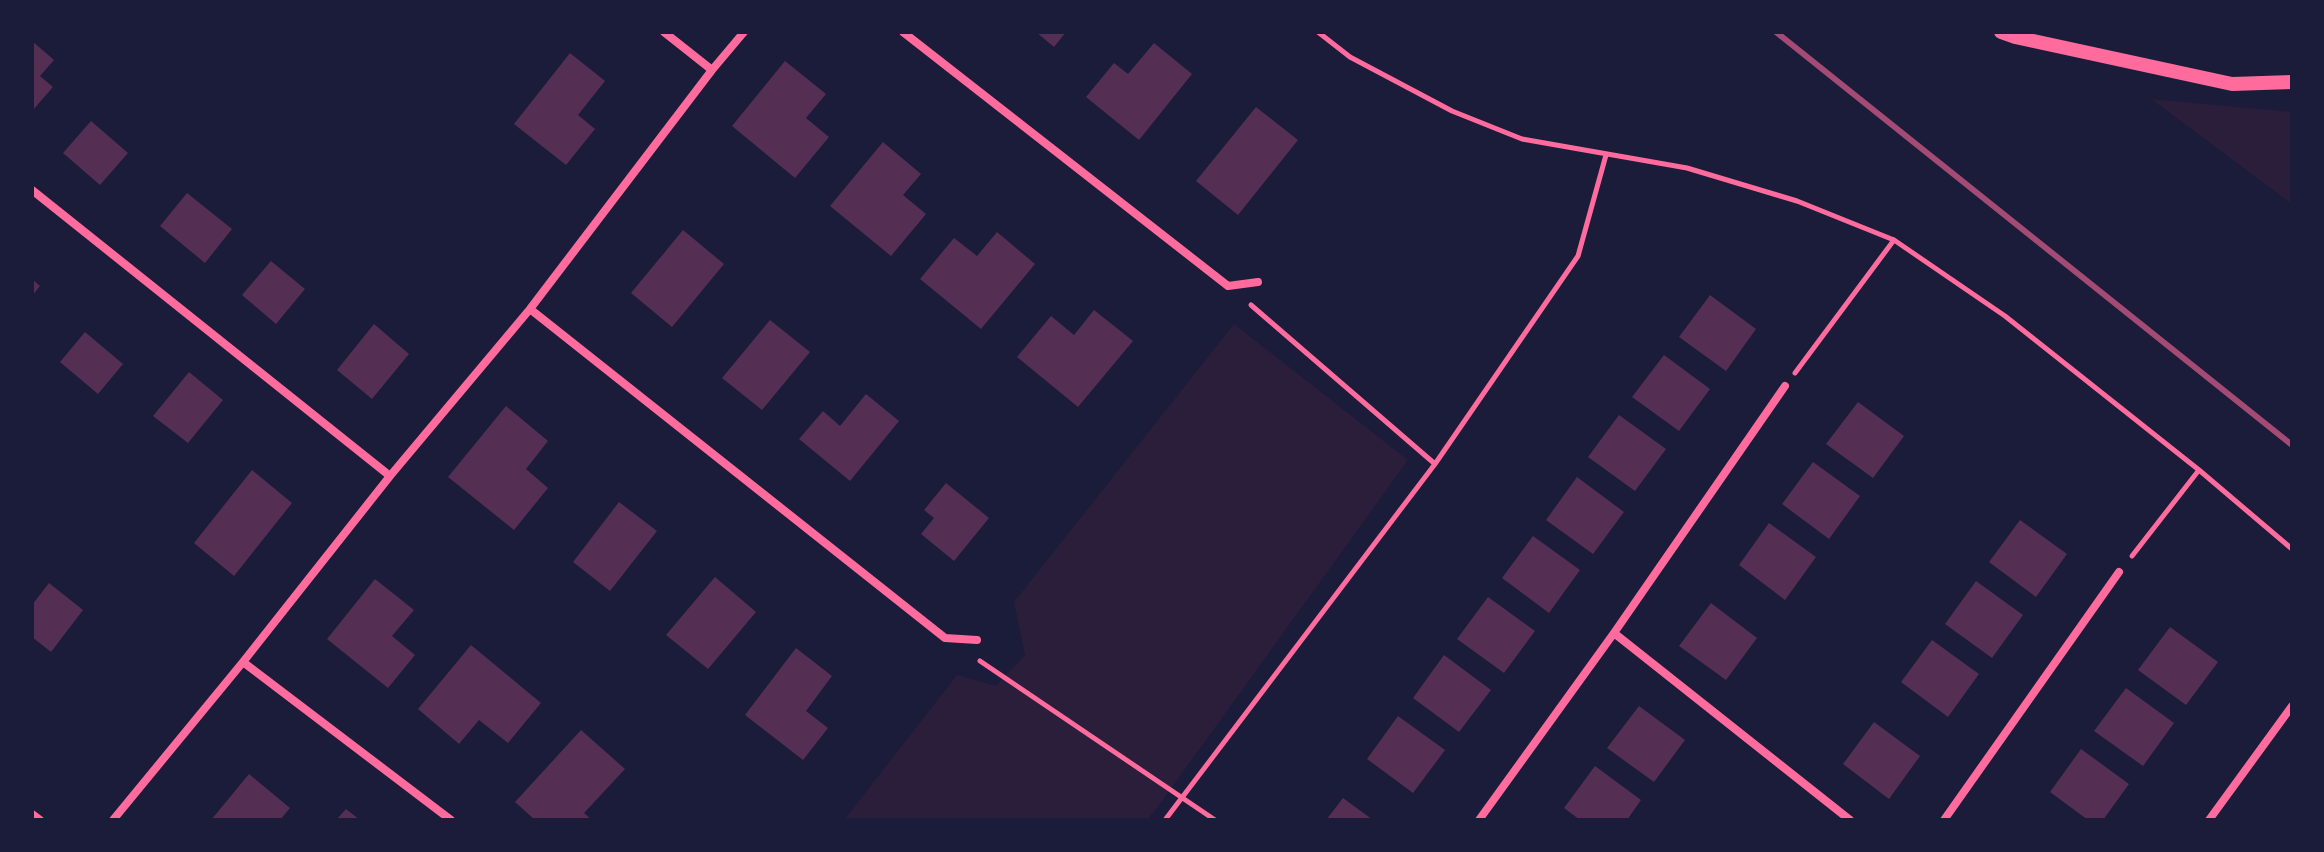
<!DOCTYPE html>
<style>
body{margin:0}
#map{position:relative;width:2324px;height:852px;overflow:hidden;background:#1b1b3a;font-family:Cabin,sans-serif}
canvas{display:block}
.frame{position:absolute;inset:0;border:34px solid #1b1b3a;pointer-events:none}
</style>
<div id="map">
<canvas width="2324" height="852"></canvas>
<div class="frame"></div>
</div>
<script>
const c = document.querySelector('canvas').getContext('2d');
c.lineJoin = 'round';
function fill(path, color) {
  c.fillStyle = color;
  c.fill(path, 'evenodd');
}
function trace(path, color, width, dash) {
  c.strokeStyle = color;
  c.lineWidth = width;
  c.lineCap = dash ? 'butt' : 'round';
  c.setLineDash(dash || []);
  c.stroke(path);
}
fill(new Path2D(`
 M2151,99L2292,112V204Z
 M1234,324L1408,460L1157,808L1147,820H844L957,675L996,686L1025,655L1014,602Z`), '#2a1e3b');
fill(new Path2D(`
 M1036,32H1066L1054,47Z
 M32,41L54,60L40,76L53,87L32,111Z
 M1154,43L1192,74L1139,140L1086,97L1114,63L1128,74Z
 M570,53L605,81L578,115L595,129L566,165L514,124Z
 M785,61L826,94L806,118L829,137L795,178L732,126Z
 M1256,107L1298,140L1238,215L1196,181Z
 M91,121L128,153L100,185L63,153Z
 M883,142L921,174L903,195L926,214L891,256L830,206Z
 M187,193L232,229L205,263L160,226Z
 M683,230L724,264L672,327L631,293Z
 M997,232L1035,264L981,329L920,279L954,238L977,256Z
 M271,261L305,289L276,324L242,295Z
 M32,279L40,286L32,296Z
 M1710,295L1756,329L1726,371L1679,337Z
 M1094,310L1133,341L1078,407L1017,357L1051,316L1074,335Z
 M770,320L810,352L762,410L722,378Z
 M374,324L409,354L372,399L337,370Z
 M85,332L123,364L98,394L60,362Z
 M1664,355L1710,389L1679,431L1632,397Z
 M189,372L223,400L188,443L153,416Z
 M866,394L899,421L850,481L799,439L823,411L840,426Z
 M1858,402L1904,436L1873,478L1826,444Z
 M506,406L548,441L526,469L548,488L514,530L448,477Z
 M1619,415L1666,449L1635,491L1588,457Z
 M1813,462L1860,496L1829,539L1782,504Z
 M252,470L292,503L234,576L194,543Z
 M1577,477L1624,512L1593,554L1546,520Z
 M946,483L989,518L954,561L921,534L934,518L924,510Z
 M619,502L657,531L610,591L573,562Z
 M2020,520L2067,554L2036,597L1989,562Z
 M1769,523L1816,557L1785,600L1739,565Z
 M1533,536L1580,570L1549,613L1502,578Z
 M715,577L756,612L708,669L666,635Z
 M375,579L414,610L392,636L415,655L388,688L327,639Z
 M1976,581L2023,615L1992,658L1945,624Z
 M49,583L83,610L51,652L32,637V605Z
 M1488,597L1535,631L1504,673L1457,639Z
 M1711,603L1757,638L1726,680L1679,646Z
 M2170,627L2218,662L2186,705L2138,670Z
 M1932,640L1979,674L1948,717L1901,682Z
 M471,645L541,703L508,743L479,720L459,744L418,709Z
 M796,648L832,676L806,711L828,728L803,760L745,715Z
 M1444,655L1491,690L1459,732L1413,698Z
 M2126,688L2174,723L2143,766L2094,731Z
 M1639,706L1685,740L1654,782L1607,748Z
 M1398,716L1445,750L1413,793L1367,759Z
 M1874,722L1920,756L1889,799L1843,764Z
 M581,730L625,769L584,813L592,820H535L515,802Z
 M2081,749L2129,784L2103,820H2088L2050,792Z
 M1595,766L1641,800L1627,820H1580L1564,808Z
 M249,774L290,808L280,820H211Z
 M1343,798L1373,820H1326Z
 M346,809L360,820H336Z`), '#542f53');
trace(new Path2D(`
 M1318,32L1350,57L1452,111L1522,139L1687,168L1797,201L1894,240L2005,316L2199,470L2292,549
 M1251,305L1435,464
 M1795,373L1894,240
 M2132,556L2199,470
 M980,661L1215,820
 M1165,820L1435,464L1578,256L1606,155`), '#ff6b9d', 5);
trace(new Path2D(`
 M664,32L712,70
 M903,32L1228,286L1258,282
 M32,190L390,476
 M530,309L945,638L977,640
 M1614,633L1850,820
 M243,662L451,820
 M32,814L40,820
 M113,820L243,662L390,476L530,309L712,70L744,32
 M1479,820L1614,633L1785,386
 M1944,820L2119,572
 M2209,820L2292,706`), '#ff6b9d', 8);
trace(new Path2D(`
 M2001,32L2015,37L2232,84L2292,82`), '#ff6b9d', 14);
trace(new Path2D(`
 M1776,32L2292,445`), '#a44b75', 6);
</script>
